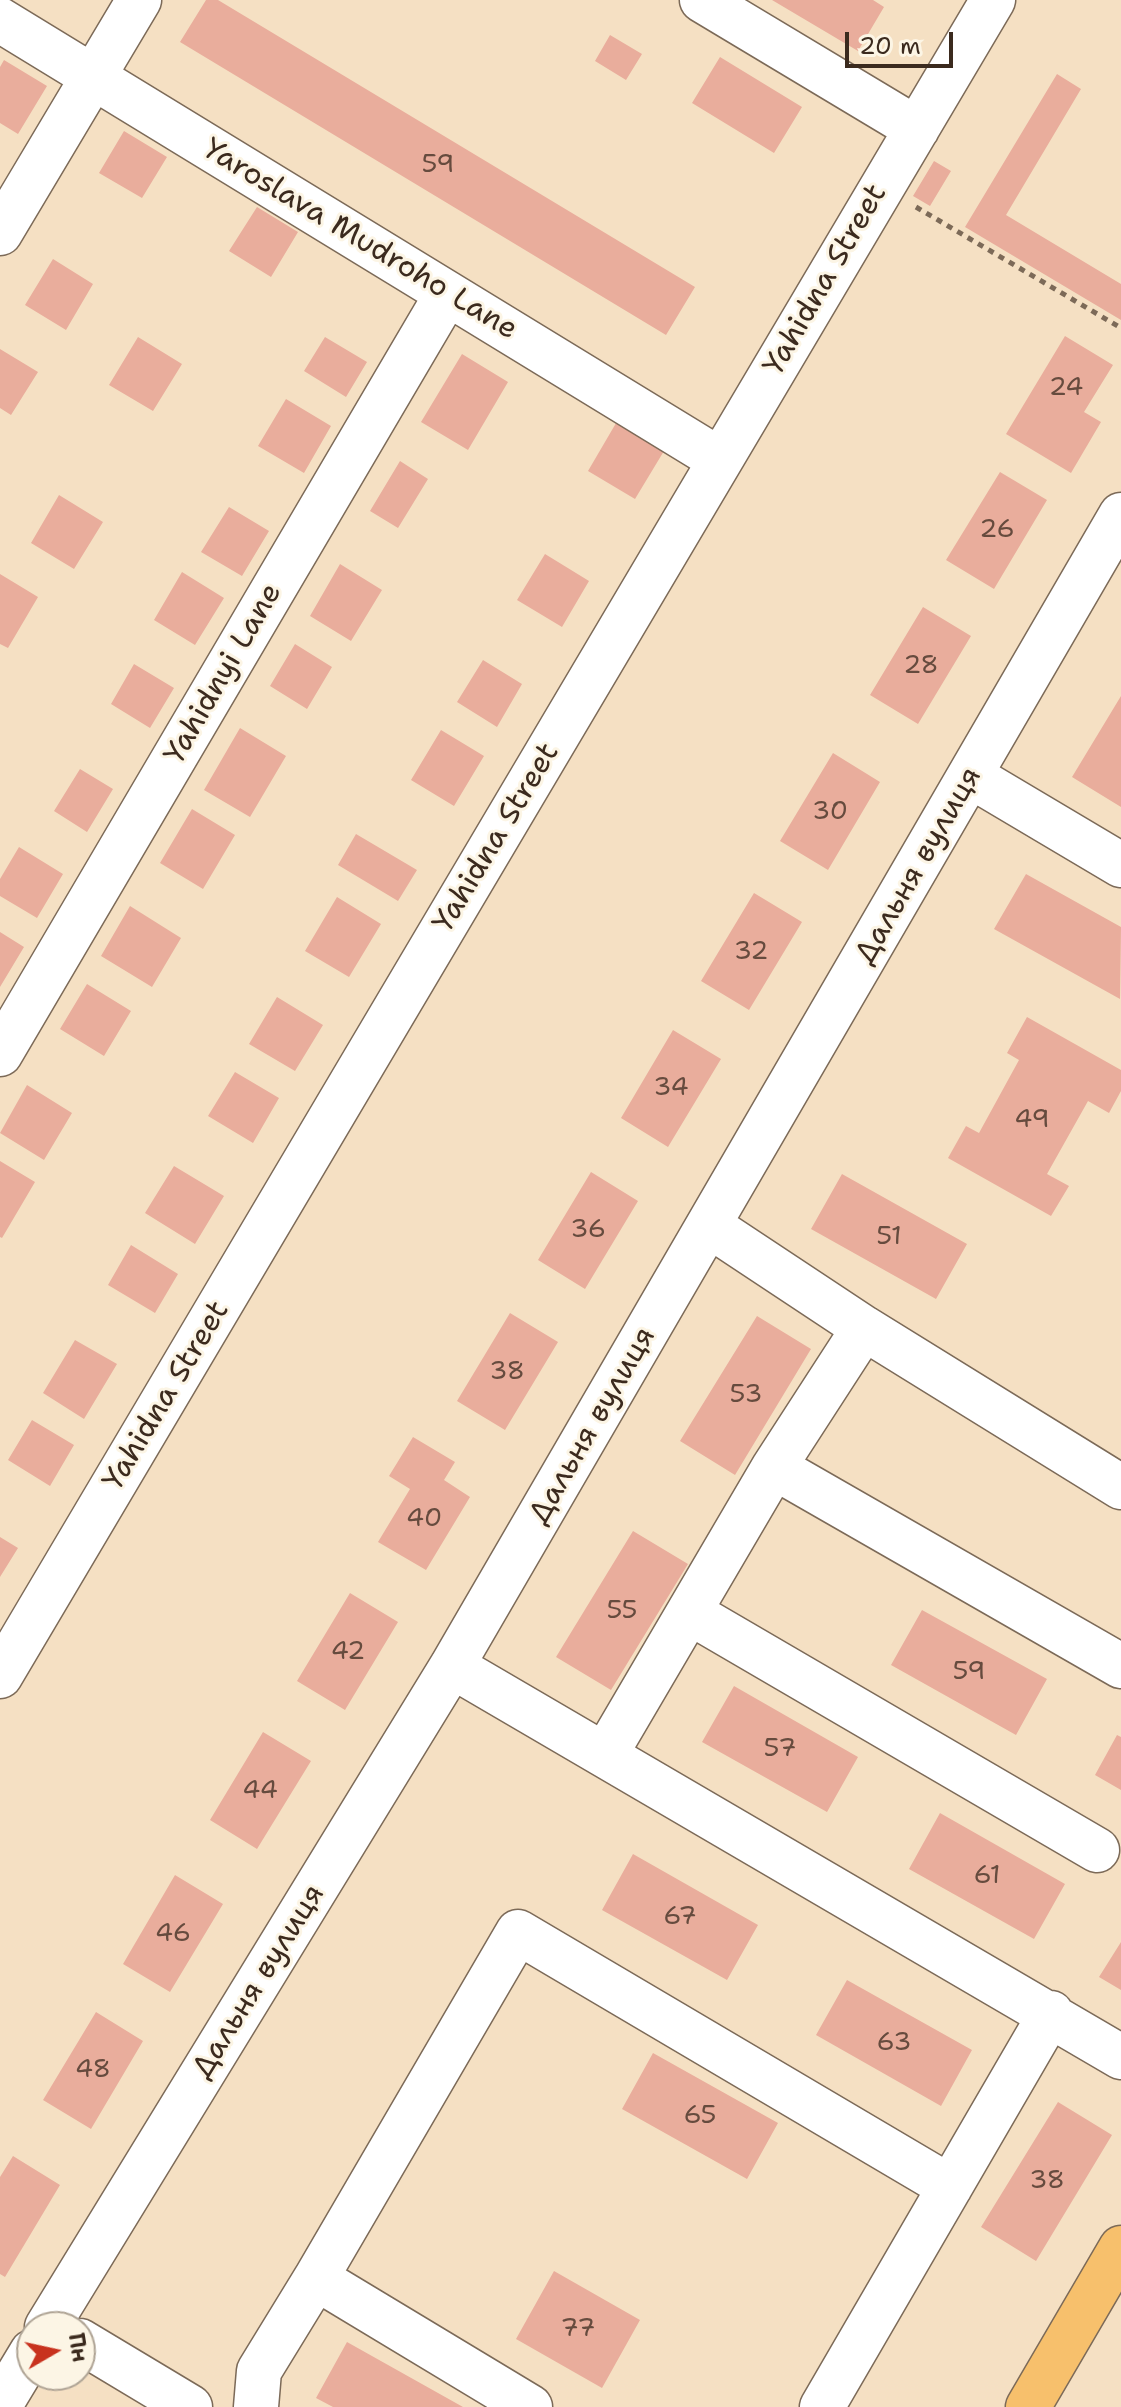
<!DOCTYPE html>
<meta charset="utf-8">
<style>
body{margin:0}
#map{position:relative;width:1121px;height:2407px;overflow:hidden;background:#f5e0c3;font-family:"Shantell Sans",sans-serif}
canvas{display:block}
.north{position:absolute;left:16px;top:2311px;width:80px;height:80px;box-sizing:border-box;background:#fcf5e5;border:2px solid #afa495;border-radius:50%;rotate:81deg;font-size:22px;font-weight:700;line-height:32px;text-align:center;color:#3b2a1e}
.north::after{content:'';display:block;margin:auto;width:28px;height:36px;background:#c8321e;clip-path:polygon(50% 0,100% 100%,50% 72%,0 100%)}
.scale{position:absolute;left:845px;top:32px;width:108px;height:36px;box-sizing:border-box;border:4px solid #3b2a1e;border-top:0;padding-left:10px;font-size:24px;line-height:28px;white-space:nowrap;color:#3b2a1e;-webkit-text-stroke:6px #fcf5e5;paint-order:stroke}
</style>
<div id="map">
<canvas width="1121" height="2407"></canvas>
<div class="north">Пн</div>
<div class="scale">20 m</div>
</div>
<script>
const c = document.querySelector('canvas').getContext('2d');
c.lineJoin = 'round';
function fill(path, color) {
  c.fillStyle = color;
  c.fill(path, 'evenodd');
}
function trace(path, color, width, dash) {
  c.strokeStyle = color;
  c.lineWidth = width;
  c.lineCap = dash ? 'butt' : 'round';
  c.setLineDash(dash || []);
  c.stroke(path);
}
function label(font, color, halo, rows, align = 'center') {
  c.font = font + ' "Shantell Sans",sans-serif';
  c.lineWidth = 6;
  c.setLineDash([]);
  c.textBaseline = 'middle';
  c.strokeStyle = halo;
  c.fillStyle = color;
  for (const [text, x, y, turn = 0] of rows) {
    c.save();
    c.translate(x, y);
    c.rotate((+turn || 0) * Math.PI / 180);
    c.textAlign = isNaN(turn) ? turn : align;
    if (halo) c.strokeText(text, 0, 0);
    c.fillText(text, 0, 0);
    c.restore();
  }
}
fill(new Path2D(`
 M206,0H218L695,287L666,335L180,42Z
 M772,0H873L884,7L858,51Z
 M610,35L642,54L626,80L595,61Z
 M720,57L802,107L774,153L692,103Z
 M4,60L47,86L18,134L0,123V67Z
 M1057,74L1081,89L1006,215L1121,284V320L965,227Z
 M124,131L167,157L142,198L99,173Z
 M934,161L951,171L930,206L913,196Z
 M257,207L298,232L271,277L229,251Z
 M53,259L93,284L66,330L25,305Z
 M1065,336L1113,365L1084,412L1101,422L1071,473L1006,434Z
 M138,337L182,364L153,411L109,385Z
 M325,337L367,362L346,397L304,371Z
 M0,349L38,372L11,415L0,408Z
 M462,354L508,382L468,450L421,422Z
 M286,399L331,426L304,473L258,446Z
 M619,418L667,446L635,499L588,471Z
 M400,461L428,479L398,528L370,511Z
 M1000,472L1047,500L994,589L946,560Z
 M59,495L103,522L74,569L31,543Z
 M229,507L269,531L242,576L201,552Z
 M545,554L589,581L562,627L517,600Z
 M340,564L382,590L351,641L310,616Z
 M182,572L224,598L195,645L154,620Z
 M0,574L38,597L8,648L0,644Z
 M923,607L971,636L918,724L870,695Z
 M295,644L332,667L307,709L270,686Z
 M483,660L522,684L497,727L457,702Z
 M134,664L174,688L150,728L111,704Z
 M1121,696V807L1072,777Z
 M240,728L286,756L250,817L204,790Z
 M441,730L484,756L454,806L411,780Z
 M833,753L880,782L828,870L780,841Z
 M80,769L113,789L87,832L54,811Z
 M192,809L235,835L203,889L160,863Z
 M356,834L417,870L398,901L338,865Z
 M19,847L63,874L37,918L0,896V879Z
 M1026,874L1121,927L1120,999L994,929Z
 M754,893L802,922L749,1010L701,981Z
 M337,897L381,924L349,977L305,951Z
 M130,906L181,938L152,987L101,956Z
 M0,932L24,947L0,987Z
 M87,984L131,1011L104,1056L60,1029Z
 M277,997L323,1025L295,1071L249,1044Z
 M1027,1017L1121,1070V1091L1109,1113L1088,1101L1047,1174L1069,1186L1051,1216L948,1158L966,1126L979,1133L1019,1060L1007,1053Z
 M673,1030L721,1059L668,1147L621,1118Z
 M235,1072L279,1098L253,1143L208,1116Z
 M27,1085L72,1113L44,1160L0,1133Z
 M0,1161L35,1182L2,1238L0,1237Z
 M174,1166L224,1196L195,1244L145,1213Z
 M591,1172L638,1201L585,1289L538,1260Z
 M842,1174L967,1244L936,1299L811,1229Z
 M131,1245L178,1274L155,1313L108,1285Z
 M510,1313L558,1342L505,1430L457,1401Z
 M757,1316L811,1349L735,1475L680,1441Z
 M75,1340L117,1364L84,1419L43,1393Z
 M32,1420L74,1445L50,1486L8,1460Z
 M413,1437L455,1462L444,1480L470,1497L426,1570L378,1542L410,1489L389,1476Z
 M633,1531L688,1564L611,1690L556,1657Z
 M0,1537L18,1548L0,1577Z
 M350,1593L398,1622L345,1710L297,1681Z
 M922,1610L1047,1679L1016,1735L891,1665Z
 M734,1686L858,1757L827,1812L702,1742Z
 M263,1732L311,1761L257,1849L210,1820Z
 M1117,1735L1121,1737V1790L1095,1775Z
 M940,1813L1065,1884L1034,1939L909,1869Z
 M633,1854L758,1925L727,1980L602,1910Z
 M175,1875L223,1904L170,1992L123,1964Z
 M1121,1942V1990L1099,1977Z
 M847,1980L972,2050L941,2106L816,2035Z
 M96,2012L143,2041L91,2129L43,2100Z
 M653,2053L778,2123L747,2179L622,2109Z
 M1058,2102L1112,2135L1036,2261L981,2227Z
 M13,2156L60,2185L5,2277L0,2274V2177Z
 M554,2271L640,2320L602,2388L516,2339Z
 M347,2342L463,2407H333L316,2398Z`), '#e9ad9c');
const minor = new Path2D(`
 M702,0L917,129
 M0,20L720,460
 M0,233L139,0
 M971,776L1121,865
 M0,1054L447,294
 M710,1226L864,1328L1121,1487
 M864,1328L774,1467L1121,1666
 M689,1612L1097,1850
 M452,1666L1121,2057
 M0,1676L993,0
 M605,1755L774,1467
 M316,2278L518,1932L950,2187
 M47,2327L452,1666L1121,515
 M80,2341L190,2407
 M0,2405L32,2352
 M256,2407L259,2371L316,2278L530,2407
 M822,2407L1051,2013`);
const major = new Path2D(`
 M1028,2407L1121,2248`);
trace(minor, '#7c6a58', 47);
trace(major, '#7c6a58', 47);
trace(new Path2D(`
 M916,207L1121,328`), '#7c6a58', 5, [6, 6]);
trace(minor, '#fff', 44);
trace(major, '#f7c06c', 44);
label('26px', '#664b3e', null, [
 ["59",438,165],
 ["24",1066,388],
 ["26",997,530],
 ["28",921,666],
 ["30",830,812],
 ["32",751,952],
 ["34",671,1088],
 ["49",1032,1120],
 ["36",588,1230],
 ["51",889,1237],
 ["38",507,1372],
 ["53",746,1395],
 ["40",424,1519],
 ["55",622,1611],
 ["42",348,1652],
 ["59",969,1672],
 ["57",780,1749],
 ["44",260,1791],
 ["61",987,1876],
 ["67",680,1917],
 ["46",173,1934],
 ["63",894,2043],
 ["48",93,2070],
 ["65",700,2116],
 ["38",1047,2181],
 ["77",578,2329]
]);
label('30px', '#3b2a1e', '#fcf5e5', [
 ["Yaroslava Mudroho Lane",360,240,31],
 ["Yahidna Street",826,280,-60],
 ["Yahidnyi Lane",224,674,-60],
 ["Yahidna Street",497,838,-59],
 ["Дальня вулиця",919,866,-60],
 ["Yahidna Street",167,1396,-59],
 ["Дальня вулиця",593,1426,-60],
 ["Дальня вулиця",259,1982,-58]
]);
</script>
